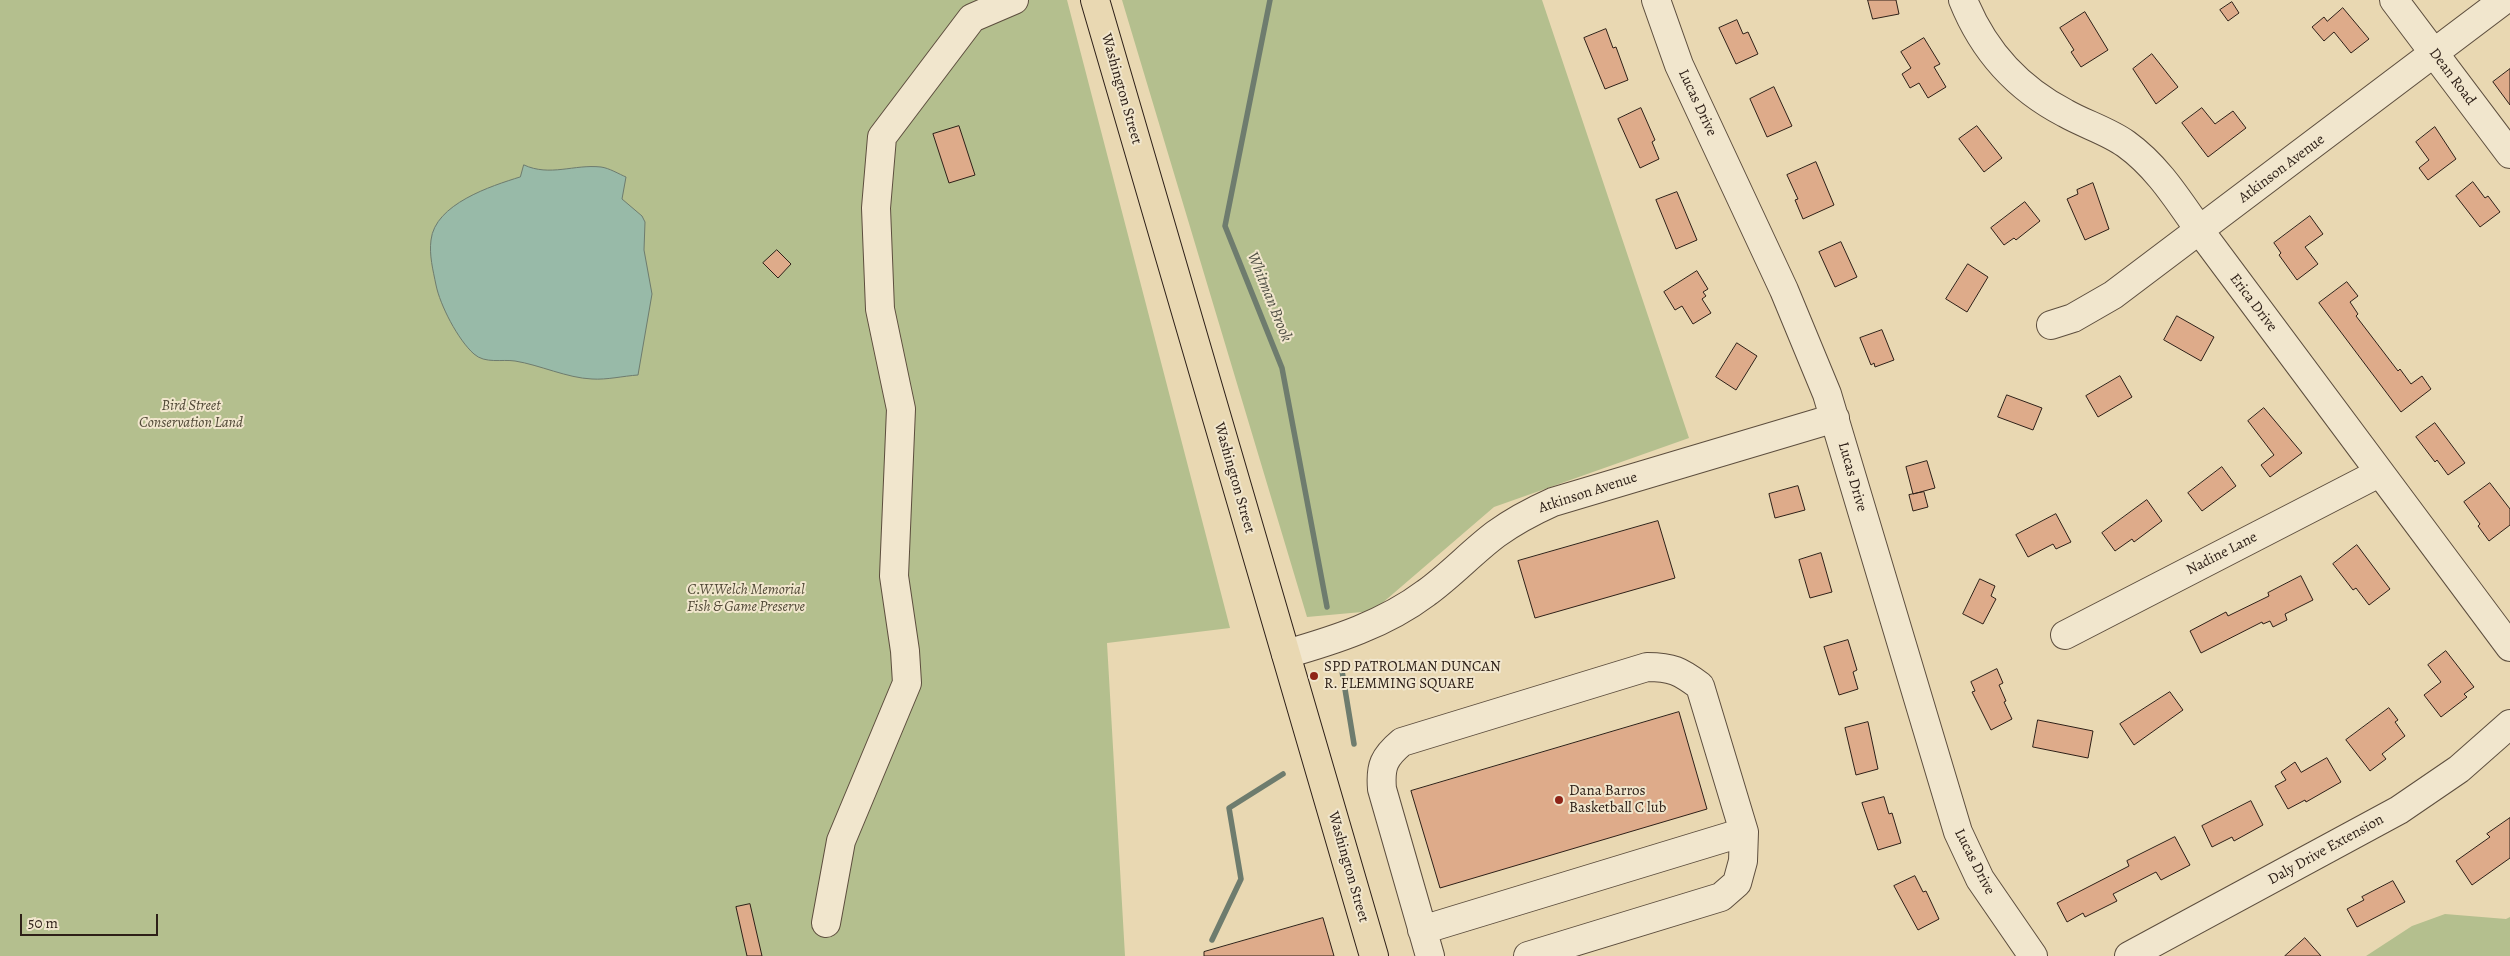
<!DOCTYPE html>
<style>
body{margin:0}
#map{position:relative;width:2510px;height:956px;overflow:hidden;background:#e9d8b2;font-family:Alegreya,serif}
canvas{display:block}
.scale{position:absolute;left:20px;top:914px;width:138px;height:22px;box-sizing:border-box;border:2px solid #2e2018;border-top:0;padding-left:6px;font-size:15px;line-height:18px;white-space:nowrap;color:#2e2018;-webkit-text-stroke:4px #f1e6cd;paint-order:stroke}
</style>
<div id="map">
<canvas width="2510" height="956"></canvas>
<div class="scale">50 m</div>
</div>
<script>
const c = document.querySelector('canvas').getContext('2d');
c.lineJoin = 'round';
function fill(path, color) {
  c.fillStyle = color;
  c.fill(path, 'evenodd');
}
function trace(path, color, width, dash) {
  c.strokeStyle = color;
  c.lineWidth = width;
  c.lineCap = dash ? 'butt' : 'round';
  c.setLineDash(dash || []);
  c.stroke(path);
}
function label(font, color, halo, rows, align = 'center') {
  c.font = font + ' Alegreya,serif';
  c.lineWidth = 4;
  c.setLineDash([]);
  c.textBaseline = 'middle';
  c.strokeStyle = halo;
  c.fillStyle = color;
  for (const [text, x, y, turn = 0] of rows) {
    c.save();
    c.translate(x, y);
    c.rotate((+turn || 0) * Math.PI / 180);
    c.textAlign = isNaN(turn) ? turn : align;
    if (halo) c.strokeText(text, 0, 0);
    c.fillText(text, 0, 0);
    c.restore();
  }
}
fill(new Path2D(`
 M0,0H1067L1230,628L1107,643L1125,956H0Z
 M1122,0H1542L1689,438L1494,507L1373,611L1307,617Z
 M2445,914L2506,919L2510,917V956H2366L2412,926Z`), '#b4bf8e');
const water = new Path2D(`
 M524,165C550,177 574,164 601,167C609,168 619,174 626,177L622,199L642,216L645,222L644,250L652,294L638,375C623,376 607,380 592,379C567,378 540,365 515,361C502,359 485,364 474,354C458,340 440,305 436,285C433,270 429,255 431,240C435,204 491,186 520,177Z`);
fill(water, '#98baa8');
trace(water, '#6e7c6e', 1);
trace(new Path2D(`
 M1270,0L1225,226L1282,368L1327,607
 M1342,671L1354,744
 M1212,940L1241,879L1229,808L1283,774`), '#6e7c6e', 5.5);
const building = new Path2D(`
 M1868,0H1896L1899,14L1873,19Z
 M2232,2L2239,13L2228,21L2220,10Z
 M2343,8L2369,39L2351,53L2334,32L2324,41L2312,27L2324,17L2327,21Z
 M2085,12L2108,50L2081,67L2071,52L2074,50L2060,28Z
 M1737,20L1743,34L1748,32L1758,54L1736,64L1719,28Z
 M1606,29L1613,48L1616,47L1628,80L1605,89L1584,38Z
 M1924,38L1940,64L1934,67L1946,87L1928,98L1919,83L1910,88L1902,74L1911,68L1901,52Z
 M2152,54L2178,87L2156,104L2133,69Z
 M2510,69V105L2493,82Z
 M1774,87L1792,126L1767,137L1750,99Z
 M1641,108L1655,140L1652,142L1659,159L1640,168L1618,119Z
 M2202,108L2215,124L2233,111L2246,128L2208,157L2182,123Z
 M959,126L975,175L949,183L933,134Z
 M1977,126L2002,158L1984,172L1959,139Z
 M2435,127L2456,159L2428,180L2419,168L2429,160L2416,142Z
 M1816,162L1834,205L1803,219L1795,200L1798,199L1787,175Z
 M2473,182L2485,198L2488,196L2500,212L2480,227L2456,196Z
 M2093,183L2109,229L2085,240L2067,199L2078,194L2077,190Z
 M1677,192L1697,240L1676,249L1656,200Z
 M2025,202L2040,221L2016,240L2014,238L2004,245L1991,228Z
 M2310,216L2323,234L2305,247L2318,264L2297,280L2279,255L2281,253L2274,243Z
 M1841,242L1857,277L1835,287L1819,252Z
 M777,250L791,264L778,278L763,263Z
 M1968,264L1988,277L1967,312L1946,299Z
 M1697,271L1708,289L1703,292L1706,296L1702,299L1711,313L1693,324L1682,306L1675,310L1664,292Z
 M2347,282L2358,296L2350,302L2358,314L2356,316L2398,371L2400,369L2411,384L2422,376L2431,389L2401,412L2319,303Z
 M2177,316L2214,337L2201,361L2164,340Z
 M1882,330L1894,360L1875,367L1874,363L1871,365L1860,338Z
 M1737,343L1757,356L1736,390L1716,377Z
 M2120,376L2132,397L2098,417L2086,396Z
 M2007,395L2042,408L2033,430L1998,417Z
 M2264,408L2302,453L2270,477L2261,465L2274,455L2248,421Z
 M2435,423L2465,463L2448,475L2437,460L2435,462L2416,437Z
 M1927,461L1935,488L1913,494L1906,467Z
 M2222,467L2236,486L2202,511L2188,493Z
 M2490,483L2510,509V525L2489,541L2478,526L2480,524L2464,502Z
 M1798,486L1805,510L1775,518L1769,494Z
 M1924,492L1928,507L1913,511L1909,495Z
 M2147,500L2162,521L2134,542L2132,539L2115,551L2102,533Z
 M2056,514L2071,542L2056,549L2053,544L2028,557L2016,535Z
 M1658,521L1675,578L1535,618L1518,561Z
 M2357,545L2390,589L2369,605L2356,588L2353,590L2333,564Z
 M1821,553L1832,592L1810,598L1799,560Z
 M2301,576L2313,600L2285,614L2287,620L2273,627L2270,621L2263,624L2262,622L2201,653L2190,631L2226,612L2228,616L2269,596L2268,593Z
 M1980,579L1995,586L1991,596L1996,599L1983,624L1963,614Z
 M1848,640L1857,670L1853,672L1858,689L1839,695L1824,647Z
 M2446,651L2474,687L2464,694L2467,697L2441,717L2424,695L2441,682L2428,665Z
 M1997,669L2003,683L1999,685L2006,701L2004,702L2012,719L1991,730L1972,692L1975,691L1971,682Z
 M2170,692L2183,710L2134,745L2120,724Z
 M2389,708L2398,720L2395,722L2405,736L2382,754L2386,759L2370,771L2346,740Z
 M1679,712L1707,809L1440,888L1411,791Z
 M2038,720L2093,731L2088,758L2033,747Z
 M1868,722L1878,769L1856,775L1845,728Z
 M2327,758L2341,782L2306,802L2305,800L2288,809L2275,786L2286,780L2281,772L2295,762L2301,772Z
 M1884,797L1889,814L1892,813L1901,843L1878,850L1862,803Z
 M2251,801L2263,825L2234,841L2232,837L2212,847L2202,826Z
 M2510,818V858L2472,885L2456,861L2490,837L2487,834Z
 M2175,837L2190,865L2161,880L2156,872L2113,894L2117,901L2085,917L2083,913L2067,922L2057,903L2129,866L2127,861Z
 M1915,876L1923,892L1926,891L1939,919L1918,930L1894,886Z
 M2393,881L2405,902L2357,927L2347,909L2364,900L2362,897Z
 M750,904L762,956H747L736,907Z
 M1323,918L1334,956H1204V952Z
 M2305,938L2321,956H2285Z`);
fill(building, '#deab8a');
trace(building, '#2e2018', 1);
const minor = new Path2D(`
 M1656,0L1679,65L1784,290L1827,394L1958,832L1980,879L2033,956
 M1963,0C1983,50 2017,88 2065,113C2084,124 2108,131 2126,144C2158,167 2178,200 2200,231L2510,647
 M2394,0L2510,154
 M2051,325L2073,318L2113,295L2504,0
 M2065,635L2379,473
 M1286,654C1335,640 1385,624 1426,593C1451,575 1472,552 1496,534C1514,521 1533,511 1553,502L1835,418
 M826,923L841,841L907,683L905,651L894,576L901,409L880,309L876,208L882,137L972,18L1014,0
 M1422,930L1744,832
 M1430,956L1382,789C1380,766 1384,757 1402,742L1647,667C1672,667 1680,671 1700,686L1744,832L1743,861L1737,883L1721,897L1528,956
 M2129,956L2399,810L2459,769L2510,724`);
const major = new Path2D(`
 M1095,0L1374,956`);
trace(minor, '#5d4e3e', 30);
trace(major, '#2e2018', 30);
trace(minor, '#f1e6cd', 28);
trace(major, '#e9d8b2', 28);
for (const [x, y, r, color] of [
 [1314,676,5,"#8f2418"],
 [1559,800,5,"#8f2418"]
]) {
  const dot = new Path2D();
  dot.arc(x, y, r, 0, 2 * Math.PI);
  c.fillStyle = color;
  c.fill(dot);
  trace(dot, '#f1e6cd', 2);
}
label('15px', '#2e2018', '#f1e6cd', [
 ["Dean Road",2452,77,53],
 ["Washington Street",1121,89,74],
 ["Lucas Drive",1697,103,65],
 ["Atkinson Avenue",2282,169,-37],
 ["Erica Drive",2253,303,53],
 ["Lucas Drive",1852,477,74],
 ["Washington Street",1234,478,74],
 ["Atkinson Avenue",1588,493,-18],
 ["Nadine Lane",2222,554,-27],
 ["Daly Drive Extension",2326,850,-29],
 ["Lucas Drive",1974,862,63],
 ["Washington Street",1348,867,74]
]);
label('italic 15px', '#504836', '#f1e6cd', [
 ["Bird Street",191,406],
 ["Conservation Land",191,423],
 ["C.W.Welch Memorial",746,590],
 ["Fish & Game Preserve",746,607]
]);
label('15px', '#2e2018', '#f1e6cd', [
 ["SPD PATROLMAN DUNCAN",1324,667],
 ["R. FLEMMING SQUARE",1324,684],
 ["Dana Barros",1569,791],
 ["Basketball C lub",1569,808]
], 'left');
label('italic 16px', '#4e4e43', '#f1e6cd', [
 ["Whitman Brook",1269,297,68]
]);
</script>
